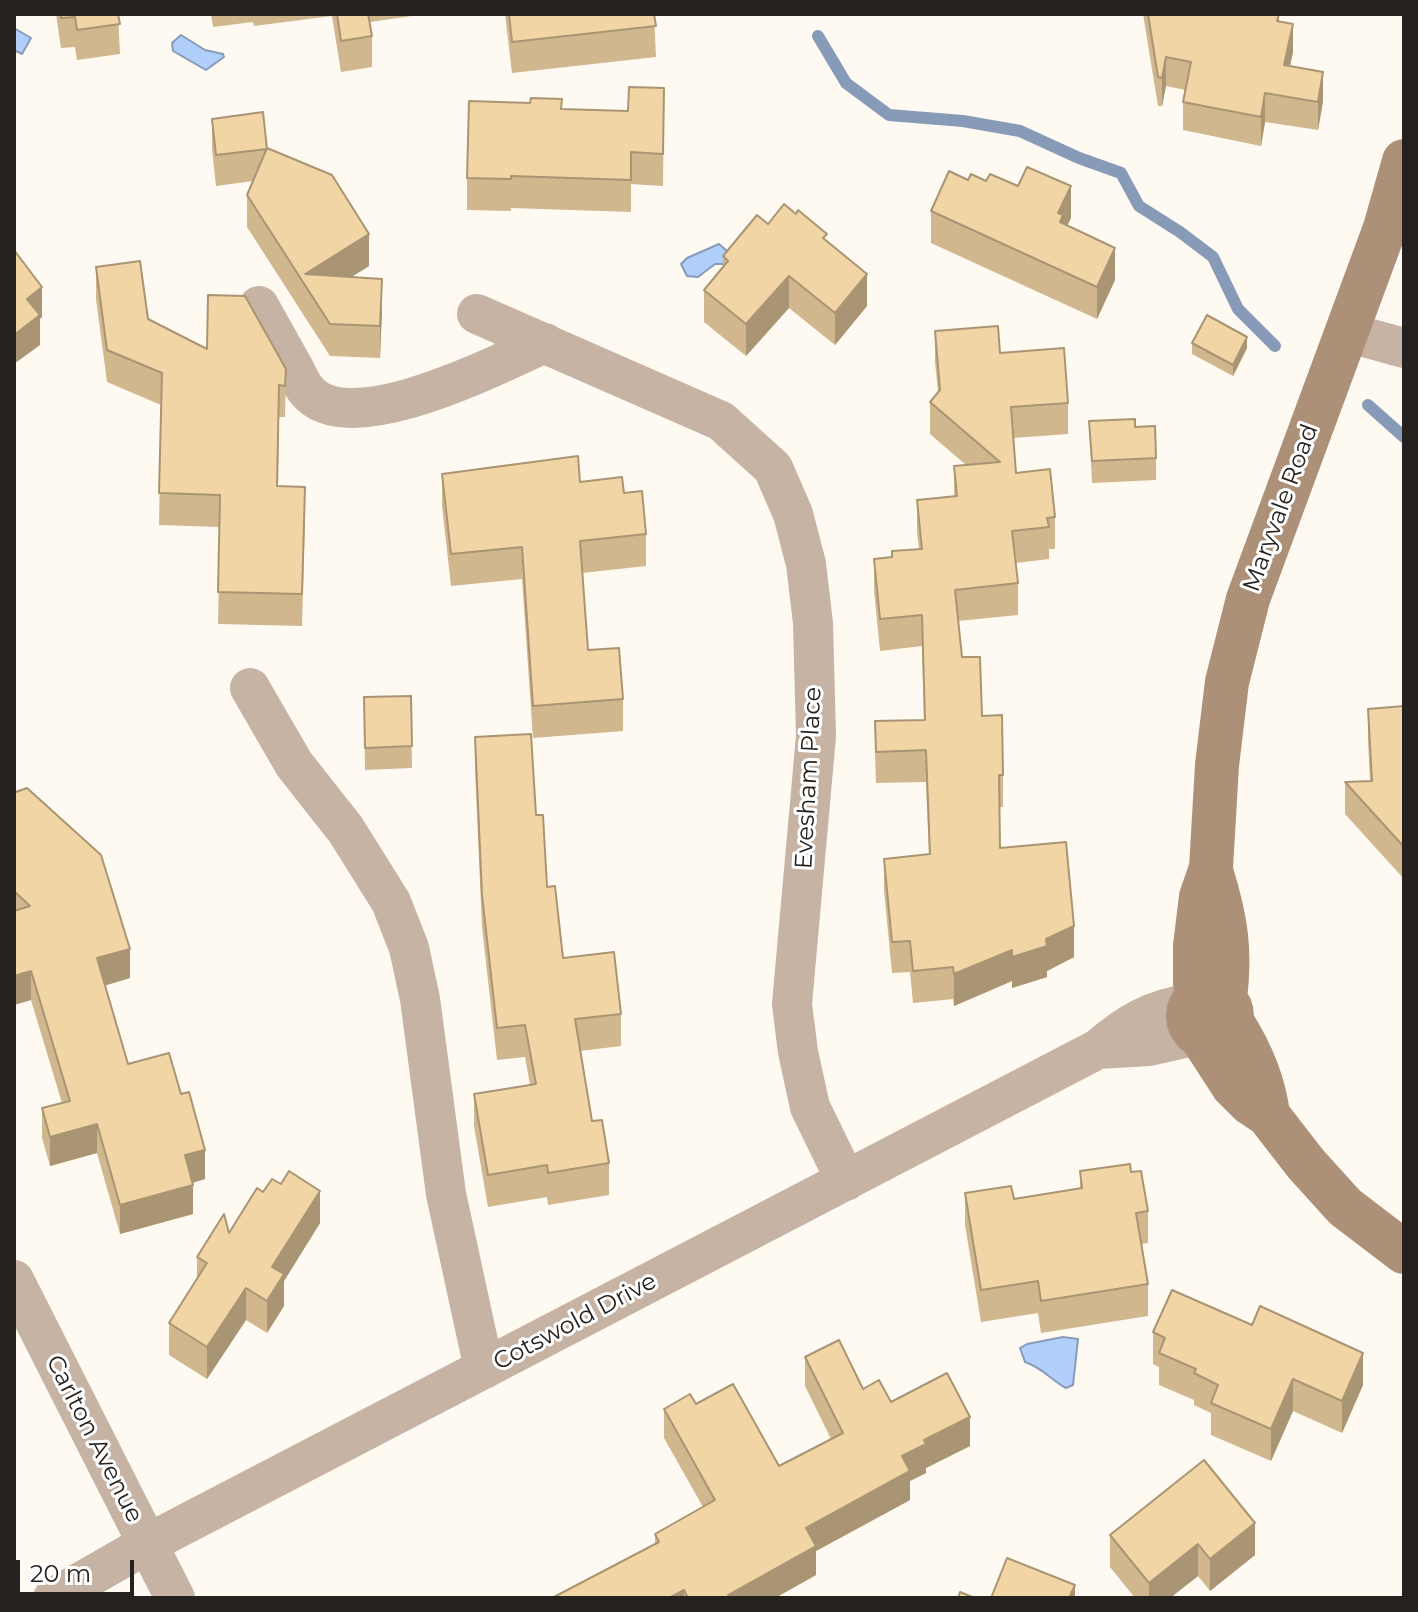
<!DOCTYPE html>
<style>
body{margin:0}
#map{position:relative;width:1418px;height:1612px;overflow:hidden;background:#fffaf1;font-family:Montserrat,sans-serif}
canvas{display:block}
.frame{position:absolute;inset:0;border:16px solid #24211e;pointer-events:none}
.scale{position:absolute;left:16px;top:1560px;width:118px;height:36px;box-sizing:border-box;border:4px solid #24211e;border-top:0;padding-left:10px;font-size:24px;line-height:28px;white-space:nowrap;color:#24211e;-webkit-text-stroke:6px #fff;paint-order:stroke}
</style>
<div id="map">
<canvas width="1418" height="1612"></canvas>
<div class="frame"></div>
<div class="scale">20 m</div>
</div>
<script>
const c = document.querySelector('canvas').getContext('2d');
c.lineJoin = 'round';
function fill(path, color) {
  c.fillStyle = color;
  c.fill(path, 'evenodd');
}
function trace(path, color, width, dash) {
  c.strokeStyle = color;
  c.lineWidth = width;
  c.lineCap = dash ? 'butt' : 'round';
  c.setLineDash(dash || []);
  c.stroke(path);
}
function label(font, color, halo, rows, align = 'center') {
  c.font = font + ' Montserrat,sans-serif';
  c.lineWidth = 6;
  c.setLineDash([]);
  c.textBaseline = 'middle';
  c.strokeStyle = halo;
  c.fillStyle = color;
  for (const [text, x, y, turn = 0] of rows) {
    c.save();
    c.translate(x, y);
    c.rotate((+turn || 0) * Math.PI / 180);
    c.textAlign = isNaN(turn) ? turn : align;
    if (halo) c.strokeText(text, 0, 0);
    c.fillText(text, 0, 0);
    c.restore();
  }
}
const water = new Path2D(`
 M14,28L31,38L22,54L14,50Z
 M181,35L205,50L223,54L224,57L206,70L173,51L172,43Z
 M719,244L734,257V264H715L698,277L687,276L681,264L687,258Z
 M1063,1337L1078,1339L1073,1385L1066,1388C1051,1380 1043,1368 1025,1362L1020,1348L1027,1344Z`);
fill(water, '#b1cffb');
trace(water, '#879bb9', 2);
trace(new Path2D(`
 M818,36L846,83L889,115L963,121L1020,131L1079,158L1121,173L1139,206L1180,232L1213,257L1238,309L1275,346
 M1368,405L1404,437`), '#879bb9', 12);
trace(new Path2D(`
 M259,306C270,326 281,345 292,365C297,373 301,385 308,392C350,441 498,364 545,343
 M477,314L721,421L773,468L793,514L806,564L813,623L816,736L792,1004L798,1052L810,1107L846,1181
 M1346,332L1404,348
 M250,688L294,764L346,830L391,902L409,948L420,999L446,1194L484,1369
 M1098,1049L1149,1046L1198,1035
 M14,1280L175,1598
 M53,1598L147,1544L1098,1049C1129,1022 1151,1010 1191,1003`), '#c6b3a3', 40);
trace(new Path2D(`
 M1212,874C1226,919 1231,952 1225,999
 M1188 1016a22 22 0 1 1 44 0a22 22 0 1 1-44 0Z
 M1199,997L1195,983V946L1201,897L1211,868L1217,765L1227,682L1248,599L1385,228L1404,161
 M1232,1022C1250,1050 1264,1081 1268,1115
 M1202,1038L1233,1086L1250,1103L1268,1115L1306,1164L1345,1207L1404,1252`), '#ac9078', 44);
fill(new Path2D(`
 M56,14H118L120,54L77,60L75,47L61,48Z
 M211,14H426L370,22L372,36V67L341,72L332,16L254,26L253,22L213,27Z
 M505,14H654L656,57L512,73Z
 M1143,14H1279V22L1293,52L1290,66L1323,101L1318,130L1265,122L1261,146L1183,130V102L1185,90L1166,86L1162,106H1158Z
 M664,88L663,186L631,184V212L511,208V211L467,210V178L562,110L628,111Z
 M212,119L267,148L369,266L351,277L382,311L380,358L330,356L247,227V195L253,181L216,186L212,149Z
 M968,180L1071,218L1067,226L1115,280L1097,319L931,243V211Z
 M768,224L827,241L867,306L835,345L789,308L746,356L704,322V290L723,267V256Z
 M96,267L148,319L207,349L286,369L285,417H279L278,486L305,519L302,626L218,624L220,527L159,525L161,405L107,382L96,299Z
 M935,331L1000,353L1068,403V434L1013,438L1016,473L1055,517V549H1049V559L1016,563L1018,583V615L958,621L962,657L1003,775V807H999L1000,848L1074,957L1047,971V977L1012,988V981L954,1006L953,999L913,1003L910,972L892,973L884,890V859L929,855L926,782L876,783L875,753V721L924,720L922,646L880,651L874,590V559L892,557L919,549L917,532V500L954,497V466L966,465L930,434V402L938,392L935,362Z
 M1192,343L1247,348L1233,376L1192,354Z
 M1089,421L1135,427L1156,458V480L1092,483Z
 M442,474L580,482L624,493L646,534V566L582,573L588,650L623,699V731L533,738L522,579L451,586L442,506Z
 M411,696L412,768L365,770L364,697Z
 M1404,706V879L1345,814V782L1370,781L1368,741V709Z
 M475,737L536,815L547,887L563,958L621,1014V1046L580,1051L592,1121L609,1163V1195L548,1205L547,1197L488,1207L474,1126V1094L530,1085L525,1057L497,1060L482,927L475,769Z
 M14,788L130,978L105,985L128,1064L205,1179L192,1183L193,1214L120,1234L97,1153L50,1166L42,1138V1108L62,1103L31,1000L14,1005Z
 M1080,1171L1131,1172L1148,1211V1243L1142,1244L1148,1284V1316L1041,1333L1038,1313L981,1322L965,1225V1193L1014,1199L1080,1189Z
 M320,1223L284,1281V1306L267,1333L246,1320L207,1379L169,1355V1323L197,1279V1257L229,1233Z
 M1153,1332L1363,1385L1342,1433L1293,1411L1271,1461L1211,1435V1413L1194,1405V1400L1159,1385V1367L1153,1364Z
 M805,1357L863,1389L891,1402L970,1446L926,1468V1473L910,1481V1500L816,1551V1575L775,1598H552L655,1544V1534L703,1507L664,1438V1409L696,1404L779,1466L831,1439L805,1386Z
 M1204,1460L1255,1555L1210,1591L1198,1576L1170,1598H1135L1110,1567V1535Z`), '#d0b78e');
fill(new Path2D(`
 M1293,24V52L1284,93V65Z
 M1166,57V86L1162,106V78Z
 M1323,72V101L1318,130V102Z
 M1265,93V122L1261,146V117Z
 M1071,186V218L1063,234L1058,213Z
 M369,234V266L315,300L305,274Z
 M1115,248V280L1097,319V287Z
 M867,274V306L835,345V313Z
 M789,276V308L746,356V324Z
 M382,279V311L380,358V326Z
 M42,287V317L40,319V345L14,364V335L27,299Z
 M1247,337V348L1233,376V365Z
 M1074,926V957L1047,971V977L1012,988V981L954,1006V974L1012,950L1046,939Z
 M130,949V978L97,988V958Z
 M31,971V1000L14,1005V976Z
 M97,1124V1153L50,1166V1137Z
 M205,1150V1179L185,1185V1155Z
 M193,1185V1214L120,1234V1205Z
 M320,1191V1223L284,1281V1306L267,1333V1301L272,1267Z
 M246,1288V1320L207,1379V1347Z
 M1363,1353V1385L1342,1433V1401Z
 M1293,1379V1411L1271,1461V1429Z
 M970,1417V1446L926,1468V1473L910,1481V1500L816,1551V1575L775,1598H728V1595L806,1528L902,1456L924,1440Z
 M1255,1523V1555L1210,1591V1559Z
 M1198,1544V1576L1170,1598H1149V1583Z
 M1075,1585V1598H1069Z
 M684,1590V1598H669Z`), '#a99574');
const building = new Path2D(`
 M60,14H118L120,24L77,30L75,17L61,18Z
 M337,14H368L372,36L341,41Z
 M509,14H654L656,26L512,42Z
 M1148,14H1279L1277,21L1293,24L1284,65L1323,72L1318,102L1265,93L1261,117L1183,102L1191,62L1166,57L1162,78L1158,77Z
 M629,87L664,88L663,154L631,152V180L511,176V179L467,178L469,101L530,103L531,98L562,99L561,109L628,111Z
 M263,112L267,149L216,155L212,119Z
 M267,148L332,175L369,234L305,274L382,279L380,326L330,324L247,195Z
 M1027,167L1071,186L1058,213L1063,215L1060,222L1115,248L1097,287L931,211L949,171L968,180L971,174L986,181L990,174L1018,186Z
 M784,204L796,214L798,210L827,234L823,238L867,274L835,313L789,276L746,324L704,290L728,261L723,256L757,215L768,224Z
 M14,250L42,287L27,299L40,315L14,335Z
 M140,261L148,319L207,349L208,295L245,296L286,369L285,386L279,385L277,486L305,487L302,594L218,592L220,495L159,493L162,373L107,350L96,267Z
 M1207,315L1247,337L1233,365L1192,343Z
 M998,326L1000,353L1064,348L1068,403L1011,407L1016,473L1050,469L1055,517L1047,518L1049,527L1012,531L1018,583L955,590L962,657H980L982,716L1002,715L1003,775H999L1000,848L1066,842L1074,926L1046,939L1047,946L1012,957V950L954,974L953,967L913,971L910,941L892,942L884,859L930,854L926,750L876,752L875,721L925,720L922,615L880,619L874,559L892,557V551L922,549L917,500L957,496L954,466L1000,462L930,402L940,390L935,331Z
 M1135,419V427L1155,426L1156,458L1092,461L1089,421Z
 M578,456L580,482L622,477L624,493L642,491L646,534L580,541L588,650L619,648L623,699L533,706L522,547L451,554L442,474Z
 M411,696L412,746L365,748L364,697Z
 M1404,706V847L1345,782L1372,781L1368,709Z
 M531,734L536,815H543L547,887L555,886L563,958L614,952L621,1014L575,1019L592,1121L602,1120L609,1163L548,1173L547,1165L488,1175L474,1094L536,1084L525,1025L497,1028L482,895L475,737Z
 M14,788L16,792L27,788L101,855L130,949L97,958L128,1064L169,1053L181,1094L189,1092L205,1150L185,1155L193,1185L120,1205L97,1124L50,1137L42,1108L70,1101L31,971L14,976V911L30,906L14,891Z
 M1130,1164L1131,1172L1141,1171L1148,1211L1136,1213L1148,1284L1041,1301L1038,1281L981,1290L965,1193L1011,1186L1014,1199L1082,1188L1080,1171Z
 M289,1171L320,1191L272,1267L284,1274L267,1301L246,1288L207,1347L169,1323L207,1263L197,1257L224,1214L229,1233L257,1188L263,1192L272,1179L281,1184Z
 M1172,1290L1252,1325L1260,1306L1363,1353L1342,1401L1293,1379L1271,1429L1211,1403L1218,1385L1194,1373L1196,1369L1159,1353L1165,1338L1153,1332Z
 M839,1340L863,1389L879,1380L891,1402L947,1373L970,1417L924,1440L926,1444L902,1456L910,1471L806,1528L816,1546L728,1595L729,1598H688L684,1590L669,1598H552L659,1542L655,1534L715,1500L664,1409L690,1394L696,1404L733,1384L779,1466L843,1433L805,1357Z
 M1204,1460L1255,1523L1210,1559L1198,1544L1149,1583L1110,1535Z
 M1007,1558L1075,1585L1069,1598H991Z
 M960,1592L975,1598H958Z`);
fill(building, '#f2d5a5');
trace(building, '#a99574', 2);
label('24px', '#24211e', '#fff', [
 ["Maryvale Road",1281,508,-70],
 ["Evesham Place",809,778,-87],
 ["Cotswold Drive",575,1322,-28],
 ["Carlton Avenue",94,1439,63]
]);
</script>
